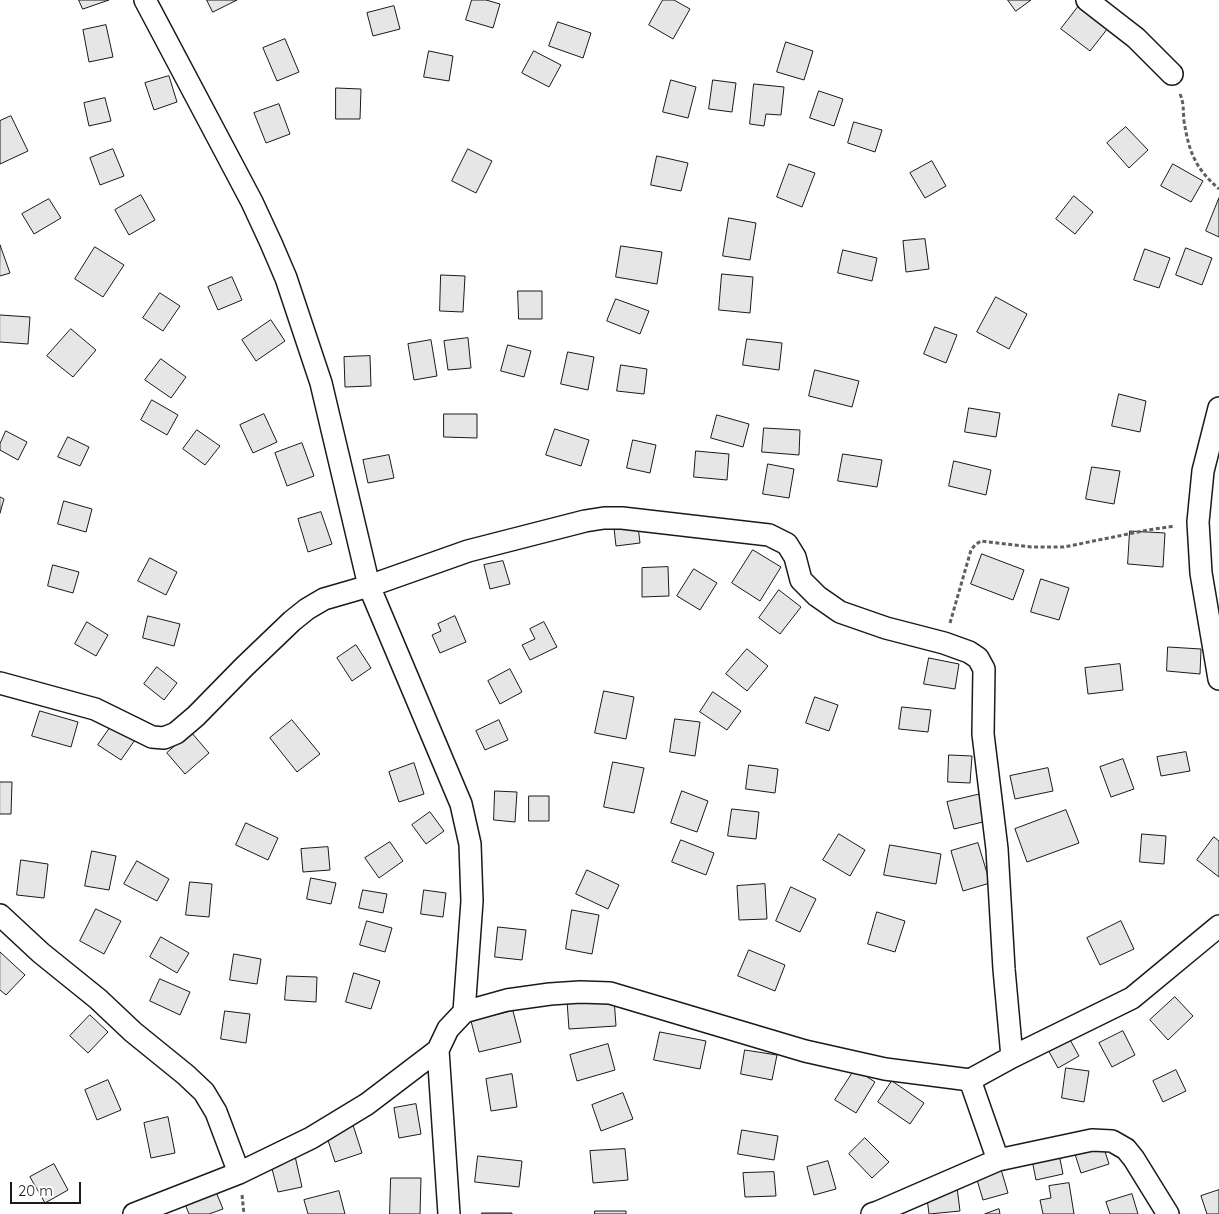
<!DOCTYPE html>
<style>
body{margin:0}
#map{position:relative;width:1219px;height:1214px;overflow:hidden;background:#fff;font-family:Quicksand,sans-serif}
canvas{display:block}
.scale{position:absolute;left:10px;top:1182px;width:71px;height:22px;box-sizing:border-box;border:2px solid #1a1a1a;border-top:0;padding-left:6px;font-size:15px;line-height:18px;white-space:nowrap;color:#1a1a1a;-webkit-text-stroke:4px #fff;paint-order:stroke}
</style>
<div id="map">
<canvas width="1219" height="1214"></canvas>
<div class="scale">20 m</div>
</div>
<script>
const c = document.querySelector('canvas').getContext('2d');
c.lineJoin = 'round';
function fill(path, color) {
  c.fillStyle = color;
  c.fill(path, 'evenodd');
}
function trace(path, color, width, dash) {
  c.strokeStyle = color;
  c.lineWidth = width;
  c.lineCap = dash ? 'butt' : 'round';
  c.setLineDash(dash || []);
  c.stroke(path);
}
const building = new Path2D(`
 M79,0H109L83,9Z
 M207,0H237L213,12Z
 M472,0H486L500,4L493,28L466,20Z
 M663,0H674L690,9L673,39L649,25Z
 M1008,0H1031L1016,11Z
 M394,6L400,29L373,36L367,13Z
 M1078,7L1108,28L1090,51L1061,29Z
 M558,22L591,33L583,58L549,46Z
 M106,25L113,57L89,62L83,30Z
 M285,39L299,72L277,81L263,48Z
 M786,42L813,51L804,80L777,72Z
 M429,51L453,56L449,81L424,77Z
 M534,51L561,65L549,87L522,73Z
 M169,76L177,102L154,110L145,83Z
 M671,80L696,87L688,118L663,112Z
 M713,80L736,83L732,112L709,109Z
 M754,84L784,87L781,115L766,114L764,126L750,124Z
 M336,88L361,89L360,119H336Z
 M819,91L843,99L834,126L810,118Z
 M105,98L111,121L89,126L84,103Z
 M279,104L290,134L266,143L254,113Z
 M11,116L28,151L0,164V121Z
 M854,122L882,130L875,152L848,143Z
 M1126,127L1148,150L1129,168L1107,143Z
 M113,149L124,176L100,185L90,158Z
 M468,149L492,161L476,193L452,181Z
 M657,156L688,163L681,191L651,185Z
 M932,161L946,186L925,198L910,173Z
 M789,164L815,173L802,207L777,197Z
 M1173,164L1203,181L1191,202L1161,186Z
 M141,195L155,220L129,235L115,210Z
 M1074,196L1093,212L1075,234L1056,219Z
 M1219,198V237L1206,231Z
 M49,199L61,218L34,234L22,214Z
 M729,218L756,223L750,260L723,256Z
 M925,239L929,269L906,272L903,241Z
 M0,245L10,273L0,276Z
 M621,246L662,252L657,284L616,277Z
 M95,247L124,265L103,297L75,279Z
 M1186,248L1212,258L1202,285L1176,275Z
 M1145,249L1170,258L1159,288L1134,280Z
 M843,250L877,258L872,281L838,273Z
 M722,274L753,277L750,313L719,310Z
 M441,275L465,276L463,312L440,311Z
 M232,277L242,300L218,310L208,287Z
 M518,291H542V319H519Z
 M160,293L180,306L163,331L143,318Z
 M996,297L1027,314L1009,349L977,332Z
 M616,299L649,311L640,334L607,321Z
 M0,315L30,317L28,344L0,342Z
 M271,320L285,341L256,361L242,340Z
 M935,327L957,335L946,363L924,354Z
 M71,329L96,350L73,377L47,356Z
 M468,338L471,368L448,370L444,341Z
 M747,339L782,343L779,370L743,365Z
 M431,340L437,376L414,380L408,344Z
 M508,345L531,351L524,377L501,371Z
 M568,352L594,357L588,390L561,384Z
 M370,356L371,386L345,387L344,357Z
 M161,359L186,377L171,398L145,380Z
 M621,365L647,369L644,394L617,391Z
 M815,370L859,381L852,407L809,396Z
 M1119,394L1146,401L1140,432L1112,426Z
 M152,400L178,415L167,435L141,420Z
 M969,408L1000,413L996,437L965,432Z
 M264,414L277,442L253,453L240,425Z
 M444,414H477V438L444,437Z
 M717,415L749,424L743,447L711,438Z
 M764,428L800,430L799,455L762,452Z
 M555,429L589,440L581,466L546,455Z
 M197,430L220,446L205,465L183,449Z
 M6,431L27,442L18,460L0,450V444Z
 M68,437L89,447L80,466L58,457Z
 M633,440L656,445L650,473L627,468Z
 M302,443L314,476L287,486L275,453Z
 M696,451L729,454L727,480L694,477Z
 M843,454L882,460L877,487L838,481Z
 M389,455L394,478L368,483L363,460Z
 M954,461L991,470L986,495L949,486Z
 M768,464L794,469L789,498L763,494Z
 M1092,467L1120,471L1114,504L1086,499Z
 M0,497L4,499L0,513Z
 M64,501L92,509L86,532L58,524Z
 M321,512L332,544L308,552L298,519Z
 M637,517L640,543L616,546L613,519Z
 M1130,531L1165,533L1163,567L1128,564Z
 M753,550L781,567L760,601L732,583Z
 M982,554L1024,570L1013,600L971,584Z
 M150,558L177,572L166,595L138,581Z
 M503,561L510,584L490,589L484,565Z
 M53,565L79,572L73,593L48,586Z
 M668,567L669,596L642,597V568Z
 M694,569L717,583L700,610L677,596Z
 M1041,579L1069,588L1059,620L1031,612Z
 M779,590L801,607L780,634L759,618Z
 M148,616L180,624L174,646L143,638Z
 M455,616L466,642L440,653L432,635L441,631L438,624Z
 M87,622L108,635L96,656L75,644Z
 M544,622L557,647L530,660L522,645L535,639L530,629Z
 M356,645L371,668L352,681L337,658Z
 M1168,647L1201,649L1200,674L1167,671Z
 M747,649L768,666L747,691L726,674Z
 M929,658L959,664L955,689L924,684Z
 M1120,664L1123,690L1088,694L1085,668Z
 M157,667L177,683L164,700L144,684Z
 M510,669L522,692L500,704L488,681Z
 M604,691L634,697L626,739L595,733Z
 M713,692L741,711L727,730L700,712Z
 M815,697L838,705L829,731L806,723Z
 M902,707L931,710L928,732L899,729Z
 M40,711L78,722L71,747L32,736Z
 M675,719L700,722L695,756L670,752Z
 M292,720L320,754L297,772L270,738Z
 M499,720L508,740L485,750L476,731Z
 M114,722L137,737L121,760L98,745Z
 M191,732L209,753L185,774L167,753Z
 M1186,752L1190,771L1161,776L1157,757Z
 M949,755L972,756L970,783L948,782Z
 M1123,759L1134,789L1111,797L1100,767Z
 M613,762L644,768L634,813L604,807Z
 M414,763L424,794L399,802L389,772Z
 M749,765L778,769L775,793L746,789Z
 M1048,768L1053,791L1015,799L1010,776Z
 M0,782H12L11,814H0Z
 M495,791L517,792L515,822L494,820Z
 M682,791L708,801L697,832L671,823Z
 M981,794L987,821L954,829L947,802Z
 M529,796H549V821H529Z
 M732,809L759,812L756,839L728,836Z
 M1066,810L1079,843L1027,862L1015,829Z
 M430,812L444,831L426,844L412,825Z
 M246,823L278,838L268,860L236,845Z
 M839,834L865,850L850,876L823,860Z
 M1142,834L1166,836L1164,864L1140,862Z
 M1214,837L1219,841V877L1197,860Z
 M681,840L714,853L706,875L672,862Z
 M390,842L403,861L379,878L365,858Z
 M978,843L990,883L963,891L951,851Z
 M890,845L941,854L936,884L884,875Z
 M328,847L330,870L303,872L301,849Z
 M92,851L116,856L109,890L85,886Z
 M21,860L48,864L44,898L17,895Z
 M137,861L169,879L157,901L124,884Z
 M587,870L619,885L608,909L576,894Z
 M311,878L336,883L331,904L307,899Z
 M190,882L212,884L209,917L186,915Z
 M765,884L767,919L739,920L737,886Z
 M791,887L816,899L800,932L776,921Z
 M363,890L387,894L383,913L359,908Z
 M424,890L446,893L443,917L421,914Z
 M96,909L121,921L104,954L80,941Z
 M572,910L599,915L592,954L566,949Z
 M877,912L905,921L895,952L868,944Z
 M367,921L392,928L385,952L360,945Z
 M1121,921L1134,949L1100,965L1087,938Z
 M498,927L526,930L522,960L495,957Z
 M161,937L189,953L177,973L150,957Z
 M749,950L785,965L775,991L738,976Z
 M0,952L25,975L6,995L0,990Z
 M234,954L261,959L257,984L230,980Z
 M354,973L380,981L371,1009L346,1002Z
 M287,976L317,977L316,1002L285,1000Z
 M160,979L190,992L180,1015L150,1001Z
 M1175,997L1193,1016L1168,1040L1150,1020Z
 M614,998L616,1026L569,1029L567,1001Z
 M225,1011L250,1014L246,1043L221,1039Z
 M513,1011L521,1042L479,1052L471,1021Z
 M90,1015L108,1032L88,1053L70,1036Z
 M1123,1031L1135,1055L1112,1067L1099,1043Z
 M660,1032L706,1041L700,1069L654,1060Z
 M1068,1036L1079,1056L1058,1068L1047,1048Z
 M608,1044L615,1070L577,1081L570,1055Z
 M745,1050L777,1055L772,1080L741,1074Z
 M1066,1068L1089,1071L1084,1102L1062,1098Z
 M855,1069L875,1082L856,1113L835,1100Z
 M1176,1070L1186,1091L1163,1102L1153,1081Z
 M512,1074L517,1107L491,1111L486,1079Z
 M108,1080L121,1110L97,1120L85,1090Z
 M892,1081L924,1103L910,1124L878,1102Z
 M623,1093L633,1119L601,1131L592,1105Z
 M416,1104L421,1134L399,1138L394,1108Z
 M168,1117L175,1153L151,1158L144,1123Z
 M352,1122L362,1153L335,1162L325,1131Z
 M742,1130L778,1136L774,1160L738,1154Z
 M865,1138L889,1162L872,1178L849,1154Z
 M1101,1139L1109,1164L1081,1173L1073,1148Z
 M625,1149L628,1180L593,1183L590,1151Z
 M1058,1149L1063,1174L1036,1180L1031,1155Z
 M295,1156L302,1187L278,1192L270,1161Z
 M478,1156L522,1161L519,1187L475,1182Z
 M828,1161L836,1189L814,1195L807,1167Z
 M54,1164L68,1190L45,1203L30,1177Z
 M1000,1166L1008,1193L983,1200L975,1173Z
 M774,1172L776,1196L745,1197L743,1173Z
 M391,1178H421L420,1214H390Z
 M1069,1183L1074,1214H1043L1040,1200L1051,1198L1049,1186Z
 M214,1187L223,1209L209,1214H189L183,1199Z
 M957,1187L960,1211L929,1214L926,1190Z
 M1219,1190V1214H1207L1201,1196Z
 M339,1191L345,1214H308L304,1200Z
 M1132,1194L1138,1214H1110L1106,1202Z
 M999,1209L1000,1214H985Z
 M595,1211H626V1214H595Z
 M482,1213H512V1214H482Z`);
fill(building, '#e6e6e6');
trace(building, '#1a1a1a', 1);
const minor = new Path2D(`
 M145,0L252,202L271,243L286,278L321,383L369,586L468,551L585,521L604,518H622L769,535L787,544L795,557L801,580L817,596L840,612L886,628L944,643L969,652L978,658L984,669L983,734L997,849L1004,969L1012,1057
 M1087,0L1136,38L1172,74
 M1219,408L1203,471L1198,522L1201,573L1219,679
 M0,683L95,709L152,737L164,738L176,733L196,716L244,667L292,621L307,609L324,599L369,586L461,804L470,844L472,901L464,1012
 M0,915L41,953L98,999L133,1032L186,1075L204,1092L216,1112L239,1173
 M438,1050L449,1214
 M970,1080L998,1160
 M134,1214L239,1173L311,1138L367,1104L438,1050L448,1029L464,1012L507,1000L550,994L580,992L610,993L805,1051L885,1069L970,1080L1012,1057L1132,998L1219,926
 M872,1214L878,1212L998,1160L1092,1140L1112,1141L1126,1149L1134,1159L1168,1214`);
trace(minor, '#1a1a1a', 24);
trace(new Path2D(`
 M1180,94C1184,103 1183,111 1184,121C1189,152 1195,168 1219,189
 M950,623L971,550L975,545L981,541L1031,547H1064L1148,530L1175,526
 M242,1195L244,1214`), '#5f5f5f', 3, [4, 2.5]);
trace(minor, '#fff', 21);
</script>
